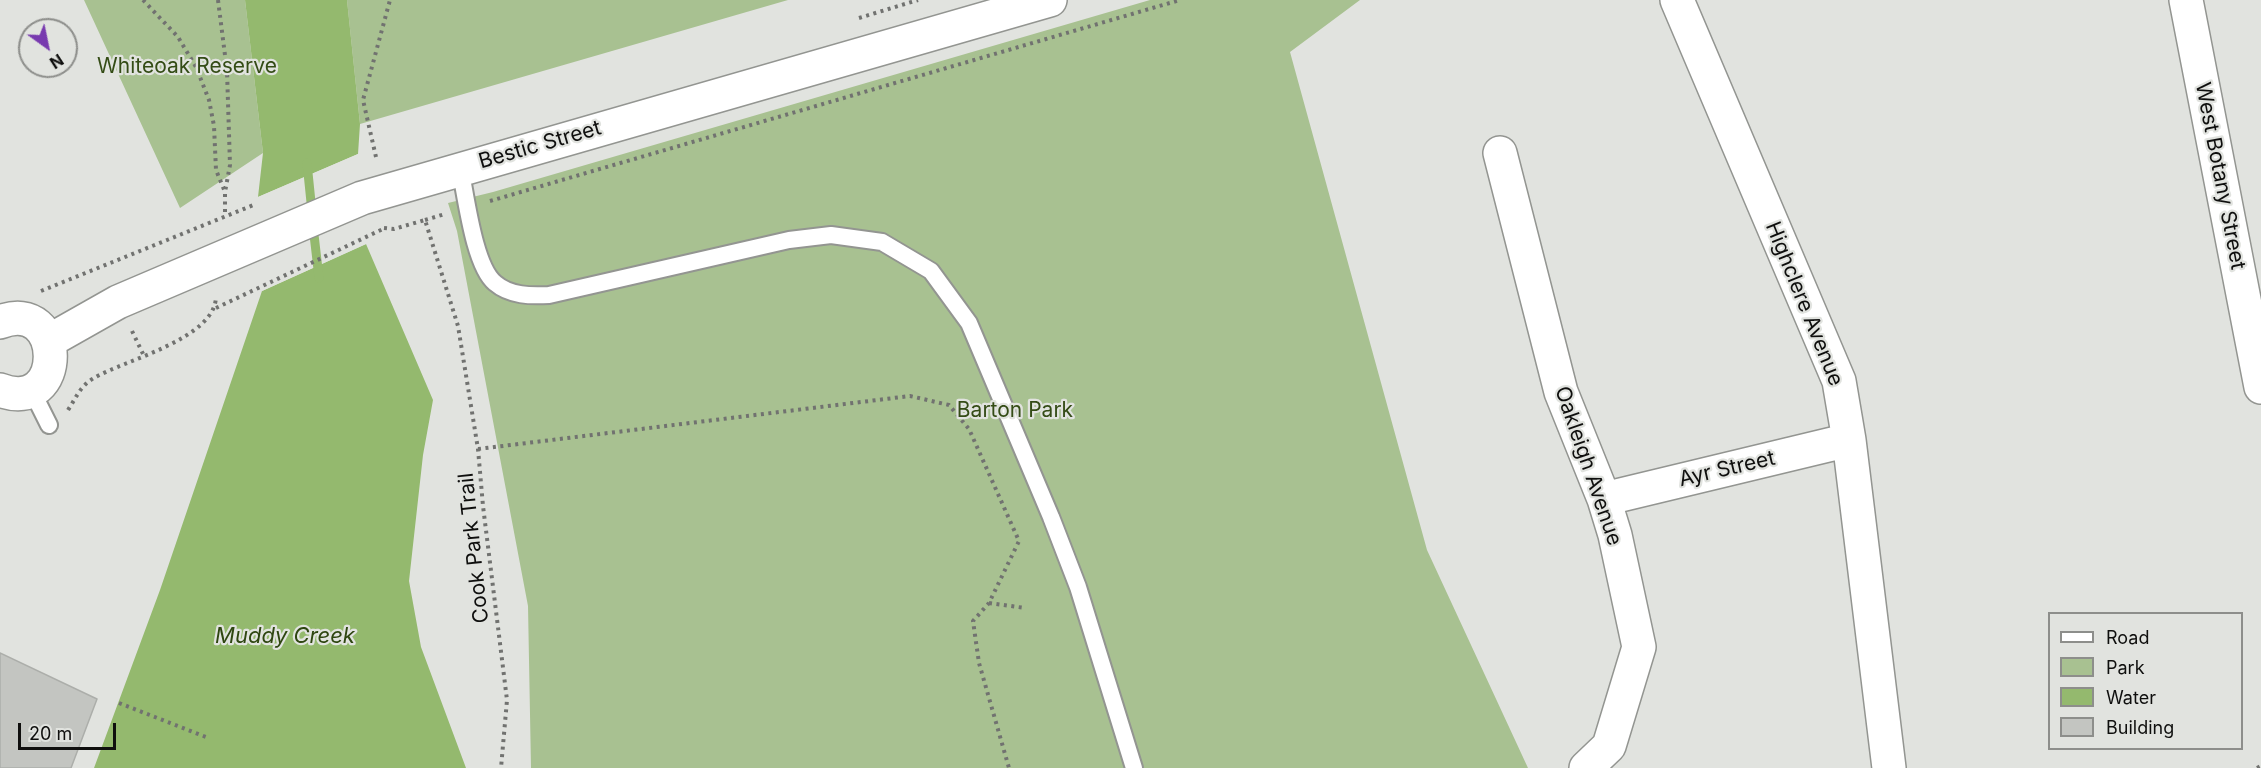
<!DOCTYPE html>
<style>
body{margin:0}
#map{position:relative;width:2261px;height:768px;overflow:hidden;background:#e1e3df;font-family:Inter,sans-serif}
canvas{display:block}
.legend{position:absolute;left:2048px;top:612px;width:195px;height:138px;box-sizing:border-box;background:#e1e3df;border:2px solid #8d8e8b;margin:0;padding:8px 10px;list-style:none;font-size:18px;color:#0f0f0e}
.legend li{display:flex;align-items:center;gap:12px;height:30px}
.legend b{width:30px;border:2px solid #8d8e8b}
.north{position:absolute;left:18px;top:18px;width:60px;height:60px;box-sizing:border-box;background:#e1e3df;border:2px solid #8d8e8b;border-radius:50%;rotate:147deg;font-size:16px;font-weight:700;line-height:24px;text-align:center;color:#0f0f0e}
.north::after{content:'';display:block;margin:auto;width:21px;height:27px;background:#783aaf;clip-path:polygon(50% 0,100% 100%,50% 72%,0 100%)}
.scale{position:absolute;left:18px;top:723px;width:98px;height:27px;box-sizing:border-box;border:3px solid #0f0f0e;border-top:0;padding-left:8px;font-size:18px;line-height:21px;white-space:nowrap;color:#0f0f0e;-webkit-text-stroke:4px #e1e3df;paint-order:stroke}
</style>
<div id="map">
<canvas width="2261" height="768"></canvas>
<ul class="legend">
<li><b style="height:8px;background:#fff"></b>Road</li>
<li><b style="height:16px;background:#a8c191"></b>Park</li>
<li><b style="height:16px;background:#94b96e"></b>Water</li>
<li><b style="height:16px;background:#c3c5c1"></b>Building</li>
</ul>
<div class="north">N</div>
<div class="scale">20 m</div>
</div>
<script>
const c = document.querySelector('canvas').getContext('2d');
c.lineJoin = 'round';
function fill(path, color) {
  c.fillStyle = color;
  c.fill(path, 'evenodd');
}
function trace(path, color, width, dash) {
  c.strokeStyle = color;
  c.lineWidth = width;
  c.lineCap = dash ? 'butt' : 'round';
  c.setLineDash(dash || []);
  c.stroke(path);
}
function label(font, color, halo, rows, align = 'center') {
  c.font = font + ' Inter,sans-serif';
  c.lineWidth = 4.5;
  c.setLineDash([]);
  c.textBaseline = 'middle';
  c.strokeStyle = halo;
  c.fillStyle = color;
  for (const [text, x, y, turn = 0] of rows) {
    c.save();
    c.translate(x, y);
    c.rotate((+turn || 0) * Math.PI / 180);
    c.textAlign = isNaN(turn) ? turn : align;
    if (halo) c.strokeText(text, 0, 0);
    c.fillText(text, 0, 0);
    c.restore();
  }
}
fill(new Path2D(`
 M84,0H245L263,153L180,208Z
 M347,0H788L360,124Z
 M1150,0H1360L1290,52L1427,550L1528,768H531L528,606L457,231L448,203L493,192Z`), '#a8c191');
fill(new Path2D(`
 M245,0H347L360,124L358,154L258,197L263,153Z
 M366,244L433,400L423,455L409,581L421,647L466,768H94L160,590L262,291Z`), '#94b96e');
fill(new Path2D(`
 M358,154V157L258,200V197Z
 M366,241V244L262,291V288Z`), '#e1e3df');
trace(new Path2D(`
 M307,163L312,212
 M313,226L319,278`), '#94b96e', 9);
const building = new Path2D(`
 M0,653L97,699L71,768H0Z`);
fill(building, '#c3c5c1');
trace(building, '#acaeaa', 1.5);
const lane = new Path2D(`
 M460,168C466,196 474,266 495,283C510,296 531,296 549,295L789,240L831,235L882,242L931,271L969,323L1051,517L1078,587L1134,768
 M31,389L49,425`);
const street = new Path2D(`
 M1677,0L1839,381L1849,440L1889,768
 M1500,153L1561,392L1604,499L1615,535L1639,647L1609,746L1586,768
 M1604,499L1849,440`);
const secondary = new Path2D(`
 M2186,0L2261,387
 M0,322C66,296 68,416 0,390
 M49,341L118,302L362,198L1050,0`);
trace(lane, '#939591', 20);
trace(street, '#939591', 36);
trace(secondary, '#939591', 36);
trace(new Path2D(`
 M143,0L178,37L196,67L209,100L214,126L216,170L225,192
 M218,0L227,71L230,165L225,192V216
 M859,18L918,0
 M376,157L363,100L390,0
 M490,201L1180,0
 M425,220L445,214
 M384,228L394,229L425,220L458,326L478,449L483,506L507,700L501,768
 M41,291L256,204
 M216,308L385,228
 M132,331L144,356
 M68,410C76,398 80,386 94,378C124,360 216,339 216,296
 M478,449L910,396L949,405L969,429L1019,541L989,603L973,621L979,663L1009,768
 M989,603L1025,608
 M119,703L206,737
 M2257,768L2261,766`), '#717270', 4, [3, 4.5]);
trace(lane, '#fff', 16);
trace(street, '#fff', 33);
trace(secondary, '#fff', 33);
label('21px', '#344c16', '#e1e3df', [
 ["Whiteoak Reserve",187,67],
 ["Barton Park",1015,411]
]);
label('21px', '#0f0f0e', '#e1e3df', [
 ["Bestic Street",540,145,-16],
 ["West Botany Street",2220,176,79],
 ["Highclere Avenue",1804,304,68],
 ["Oakleigh Avenue",1588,466,71],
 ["Ayr Street",1727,469,-13],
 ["Cook Park Trail",474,548,-96]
]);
label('italic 22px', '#2e4610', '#e1e3df', [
 ["Muddy Creek",285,636]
]);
</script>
